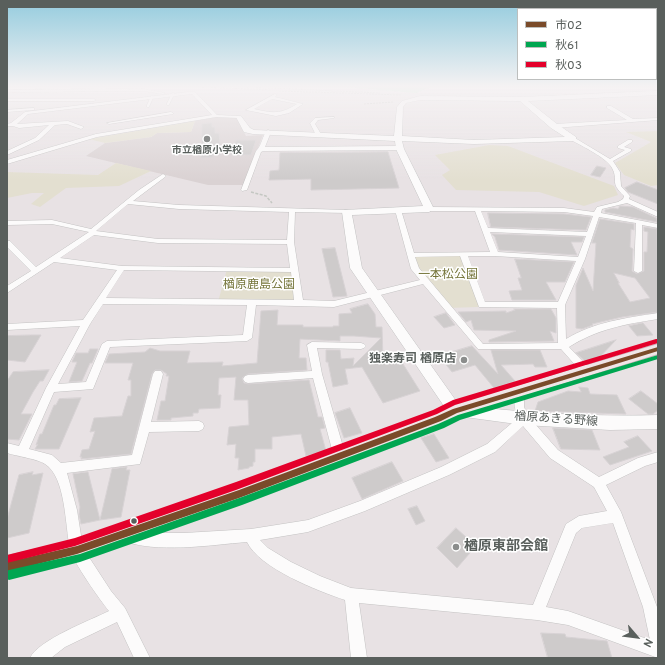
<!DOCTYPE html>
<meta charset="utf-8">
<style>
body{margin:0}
#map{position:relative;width:665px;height:665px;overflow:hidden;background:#e8e2e4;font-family:Overpass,"Noto Sans JP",sans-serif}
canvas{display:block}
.frame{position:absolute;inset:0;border:8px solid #595f5c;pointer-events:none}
.legend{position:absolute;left:517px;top:8px;width:140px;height:72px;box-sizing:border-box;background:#fff;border:1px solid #bdbfbe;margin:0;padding:5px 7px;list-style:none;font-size:12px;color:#595f5c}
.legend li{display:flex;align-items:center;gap:8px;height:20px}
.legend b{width:20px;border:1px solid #bdbfbe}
.north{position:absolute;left:617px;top:617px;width:40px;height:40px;-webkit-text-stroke:3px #fff;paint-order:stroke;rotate:118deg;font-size:11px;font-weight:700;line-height:16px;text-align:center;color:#595f5c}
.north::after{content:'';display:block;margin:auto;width:14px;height:18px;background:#595f5c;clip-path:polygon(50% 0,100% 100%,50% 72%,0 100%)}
</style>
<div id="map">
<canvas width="665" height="665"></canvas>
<div class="frame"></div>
<ul class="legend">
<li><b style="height:5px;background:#7a4b2a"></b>市02</li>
<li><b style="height:5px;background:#00a651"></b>秋61</li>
<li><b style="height:5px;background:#e4002b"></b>秋03</li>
</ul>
<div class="north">N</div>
</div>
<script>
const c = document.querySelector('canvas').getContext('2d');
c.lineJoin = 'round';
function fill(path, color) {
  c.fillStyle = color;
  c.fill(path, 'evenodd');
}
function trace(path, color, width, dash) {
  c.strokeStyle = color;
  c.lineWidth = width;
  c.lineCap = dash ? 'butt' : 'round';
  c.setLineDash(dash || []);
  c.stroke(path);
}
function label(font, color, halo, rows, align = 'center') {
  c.font = font + ' Overpass,"Noto Sans JP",sans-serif';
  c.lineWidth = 3;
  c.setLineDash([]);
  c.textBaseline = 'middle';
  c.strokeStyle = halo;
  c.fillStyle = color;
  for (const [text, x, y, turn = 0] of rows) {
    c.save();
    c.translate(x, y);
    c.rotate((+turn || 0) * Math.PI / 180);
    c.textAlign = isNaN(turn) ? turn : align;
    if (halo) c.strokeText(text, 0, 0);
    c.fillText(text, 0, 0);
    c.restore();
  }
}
fill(new Path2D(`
 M217,117L237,118L246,136L263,135L244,185H208L86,156L105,143L151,137L157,133L191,132L195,121Z`), '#dad2d3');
fill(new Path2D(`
 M195,121L191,132L157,133L151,137L105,143L89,139Z
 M658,131V185L651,186L624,175L615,163L651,142L626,132Z
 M489,145L508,146L614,186L618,195L584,206L539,192L456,190L442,175L450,170L435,155Z
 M116,163L151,171L119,186L66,188L40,207L31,204L44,193H32L7,198V172L98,175Z
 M463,254L482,305L478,307L448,308L424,281L411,255Z
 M227,269L293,270L299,303L218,302Z`), '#e3dfd0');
fill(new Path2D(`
 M345,87H431L416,93Z`), '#baefce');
const building = new Path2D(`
 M212,123V127H215V133H219L221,155H213V157L201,158L202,124Z
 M236,140H256L251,155H230Z
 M388,152L399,188L311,190V179L269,180L270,171L279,170L280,153Z
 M597,166L606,168L600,177L591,175Z
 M637,182L658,190V204L628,192L625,188Z
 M620,206L633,207L656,218L657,222L605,212V210L613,208L618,209Z
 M488,213L564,214L591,217L586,230L491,227Z
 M600,219L634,224V230L631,229L630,247L633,249L632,271L637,274L644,271V252H647L648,232L644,231V227L657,229L658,312L622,317L592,324L593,325L582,329L576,328V285L583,268L593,291L596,243H592ZM614,273L635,278L650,298L630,302L618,283H619Z
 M492,234L584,237L582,242H571L577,255L499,250L495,237Z
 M335,248L347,296L333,297L322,249Z
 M515,259L574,262L565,282H546L556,300H512L509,291L522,290L518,278H521Z
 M368,304L375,314L376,327H382L383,360L398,356L420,391L383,403L362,367L345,369L348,384L333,387L328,362H326V350H340L341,359L354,358L353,366L381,338L354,336H340V341L300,339L299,358H306L307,370L248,374L242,378L244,383L248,384L309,380L318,417H322L325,428L320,429L326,451L306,456L301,434L272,437V449H255V462H253V466L249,467V468L238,470L239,458H235L236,444L227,445L229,427L249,425L248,400H234L236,377L219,378L218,395H221L220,408L199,409L198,413H193V416L171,418V420H157L161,401H165L169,376H166L167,374L161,370H155L152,374L131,454L81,459L82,457H80L82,450L89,449L95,431L90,432L94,418L122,416L128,396H131V380H128L133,363H105L109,354L145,352L150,348L160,351H190L187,363L223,362L222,366L257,363L261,311L278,310L277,325H303V327H333V326H339V314L352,313L350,309Z
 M514,309H551L556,318V333L550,331L554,341L489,342V340L516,331L474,330L471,320L466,322L458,312L506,311V313L515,310Z
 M446,313L455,325L444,328L434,317Z
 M643,323L653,335L637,336L629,326Z
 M31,335H41L25,362L7,360V336Z
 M616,340L596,361L586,362L576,353Z
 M472,346L498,374L491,350H540L547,367H535L533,364L501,365L515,381L494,388L475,365L452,372L439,356Z
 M90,349H98L92,363H90L82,381L69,382L77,362H72L76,353H88Z
 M49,370L43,381H40L33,392L21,414H32L19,440L7,439V381L13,372Z
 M579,387L588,388L590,394L617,395L626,414L535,411L538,402L568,391L581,392Z
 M641,391L658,404V410L653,414H648L629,399Z
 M81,398L59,449H35L38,444L36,445L40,434H42L54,405H56L59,399Z
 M350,408L362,433L344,438L335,413Z
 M553,428L592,430L600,450L561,449Z
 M434,434L449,458L436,462L421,438Z
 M638,436L652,451L610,465L603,457L629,447L624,442Z
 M392,462L403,481L362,499L352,478Z
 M127,467L126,470H130L121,517L100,520L112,469Z
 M33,472L32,475L43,473L29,533L7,538V519L19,475Z
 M88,472L100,520L81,524L79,514L80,507L73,474Z
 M417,506L425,521L416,525L408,509Z
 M456,528L476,546L457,568L437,548Z
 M541,633L565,634L566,637L607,641L612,658H548Z`);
fill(building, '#cecbcb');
trace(building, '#d7d2d4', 1);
const lane = new Path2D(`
 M168,104L173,94
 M148,106L152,97`);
const street = new Path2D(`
 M144,89L165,93L163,94L144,91L7,92V90Z
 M188,92H195L217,115L239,116L241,117L239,118L216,117L97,137L7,164V160L96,134L212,115L192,94L28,114L17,124L68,121L84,127L81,129L67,124L55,125L39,140L7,155V151L35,138L49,125L19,128L13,126H7V124L11,123L25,112Z
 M275,94L277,95L275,97L303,104L289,113L276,116L246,110ZM272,99L297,104C280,115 272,113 254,109Z
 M7,99H94L96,100L94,101H7Z
 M607,106H611L633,119L658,118V120L554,128L551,126L554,124L627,120L607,108Z
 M34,108V110H32L7,112V110Z
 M171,112L173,113V114L109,124L107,123Z
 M334,117V118L318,120L315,124L321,134L316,135L310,123L315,118Z
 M268,130L271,132L265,147L400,146L403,148L400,150L263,151L261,152L247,190L242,191L241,190L256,151C262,146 262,135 268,130Z
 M571,138H575L610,159L625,150L618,148V146L628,140H632V142L624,147L631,149V151L613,161L620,172L621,186L630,196L629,199L658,212V217L627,203L602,209L601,213L658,224V228L642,225V271L638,273L634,271L636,223L599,217L585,259L565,305L566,339C594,322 626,318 658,313V319C626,324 597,329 569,347L590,369L592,372L590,375H584L561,349H478L423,284L334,307L256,305L252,338L247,341L110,347L93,389L54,392L29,449L52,455L61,463L132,455L153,374L155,371H161L163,374L151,422L199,421L203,423L204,426L203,429L199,431L149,432L140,464L67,473L77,510L83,548L111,591L125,608L150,658H134L117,622L65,647L51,658H30C38,640 91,620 109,611C100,600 73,562 70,549C65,526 66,477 45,464C38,459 16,456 7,453V443L19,446L46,388L80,326L7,330V324L83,320L117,270L54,262L7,293V286L31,271L7,247V241H10L36,267L89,232L52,224L7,225V221L52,220L91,229L139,190L163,174L166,176L165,177L133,201L179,205L347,210L349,211V213L295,212L294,242L303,300L334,301L420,280L411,269L395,210L396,209L398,208L401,210L414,253L490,252L475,211H429L426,209L429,207L564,208L594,212L597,207L618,202L623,199L624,196C609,182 619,181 612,168C607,158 582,146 571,140ZM128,204L179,209L289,212L287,240L158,239L96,231ZM481,211L564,212L593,216L587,232L488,228ZM490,232L586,236L578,257L498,252ZM94,235L158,243L287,244L290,268L122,266L60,258ZM460,256L479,307L557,308L558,343L483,344L419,268L415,257ZM468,256H495L576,261L558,302H485ZM124,270L291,272L294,300L106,298ZM103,304L247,305L243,335L107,341L102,344L86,382L58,384L90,324Z
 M312,342L361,343L364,344L366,346L364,348L361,349L317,348L322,374L346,457L344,461L340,462L336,461L334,457L313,378L248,383L245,382L243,379L245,376L248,375L312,371L307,345Z
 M525,386L529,387L530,390L524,398V407L528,416L558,450L599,477L638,458L658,452V462L645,466L606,485L621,512L657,607L658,658L568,625L537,620L359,603L367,658H351L345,600C318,591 259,568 247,542C210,545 156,554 121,540L120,535L121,530L126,529L143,533H184L251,529L308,520L360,501L441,467L487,444L518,418C514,406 510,391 525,386ZM523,426L550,458L594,487L607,511L579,516L566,524L533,605L351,588L320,576L291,562L268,548L260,540L308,532L365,511L449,475L495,452ZM613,523L643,607L650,640L568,611L546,607L576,533L582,528Z`);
const secondary = new Path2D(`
 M658,91V95L528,101L557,124L576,137V141H573L474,144L402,141L404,149L434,209L429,212L352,215L362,268L459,405C526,413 591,417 658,415V429L610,430L524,425L450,415L350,268L342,212L344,210L423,206L396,149L395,141L253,134L244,132L236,117L241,116L250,128L254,130L394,136L397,107L402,101L420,96L522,97ZM420,100L520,101L551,128L565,137L474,140L402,136L403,107L406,103Z`);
const primary = new Path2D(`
 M658,344V354L460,416L444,424L239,503L77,560L7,578V556L77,540L239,485L432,414L455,404Z`);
trace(lane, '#c3c2c2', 3.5);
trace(street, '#c3c2c2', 1);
trace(secondary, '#c2c2c2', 1);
trace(primary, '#cdb2bb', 2);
trace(new Path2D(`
 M202,87L270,90
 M247,87L380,93
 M279,91L402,95
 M364,104L394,102`), '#c4c7c2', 1, [2, 1]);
trace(new Path2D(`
 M251,192L266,196L272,203`), '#c4c7c2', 1.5, [3, 1.5]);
trace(lane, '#fcfbfb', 2.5);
fill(street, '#fcfbfb');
fill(secondary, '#fcfbfb');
fill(primary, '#f0e6e8');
fill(new Path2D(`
 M658,347V351L457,413L441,421L239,498L77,554L7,572V562L77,546L239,490L435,417L453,409Z`), '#7a4b2a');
fill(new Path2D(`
 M658,355V359L460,420L444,428L242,505L80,562L9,580L7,579V571L9,570L80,554L242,497L438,424L458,415Z`), '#00a651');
fill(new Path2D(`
 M656,339H658V343L455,405L437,414L236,490L75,546L7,563V555L75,538L236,482L433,410L453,400Z`), '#e4002b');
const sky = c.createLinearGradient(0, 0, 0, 180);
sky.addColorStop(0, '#95ccde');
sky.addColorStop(0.48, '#f5f2f3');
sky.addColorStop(1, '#f5f2f300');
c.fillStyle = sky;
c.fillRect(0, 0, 665, 180);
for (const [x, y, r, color] of [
 [207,139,4,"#8b8d8c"],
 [464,360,4,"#8b8d8c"],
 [134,521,3.5,"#595f5c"],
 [456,547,4,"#8b8d8c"]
]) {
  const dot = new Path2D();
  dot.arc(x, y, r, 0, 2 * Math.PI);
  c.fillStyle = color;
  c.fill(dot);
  trace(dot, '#fff', 1.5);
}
label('bold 10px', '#595f5c', '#fff', [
 ["市立楢原小学校",207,151]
]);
label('12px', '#75753a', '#fff', [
 ["一本松公園",448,276],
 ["楢原鹿島公園",259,286]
]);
label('bold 12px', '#595f5c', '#fff', [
 ["独楽寿司 楢原店",456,360]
], 'right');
label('12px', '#595f5c', '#fff', [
 ["楢原あきる野線",556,420,4]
]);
label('bold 14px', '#595f5c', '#fff', [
 ["楢原東部会館",464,547]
], 'left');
</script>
